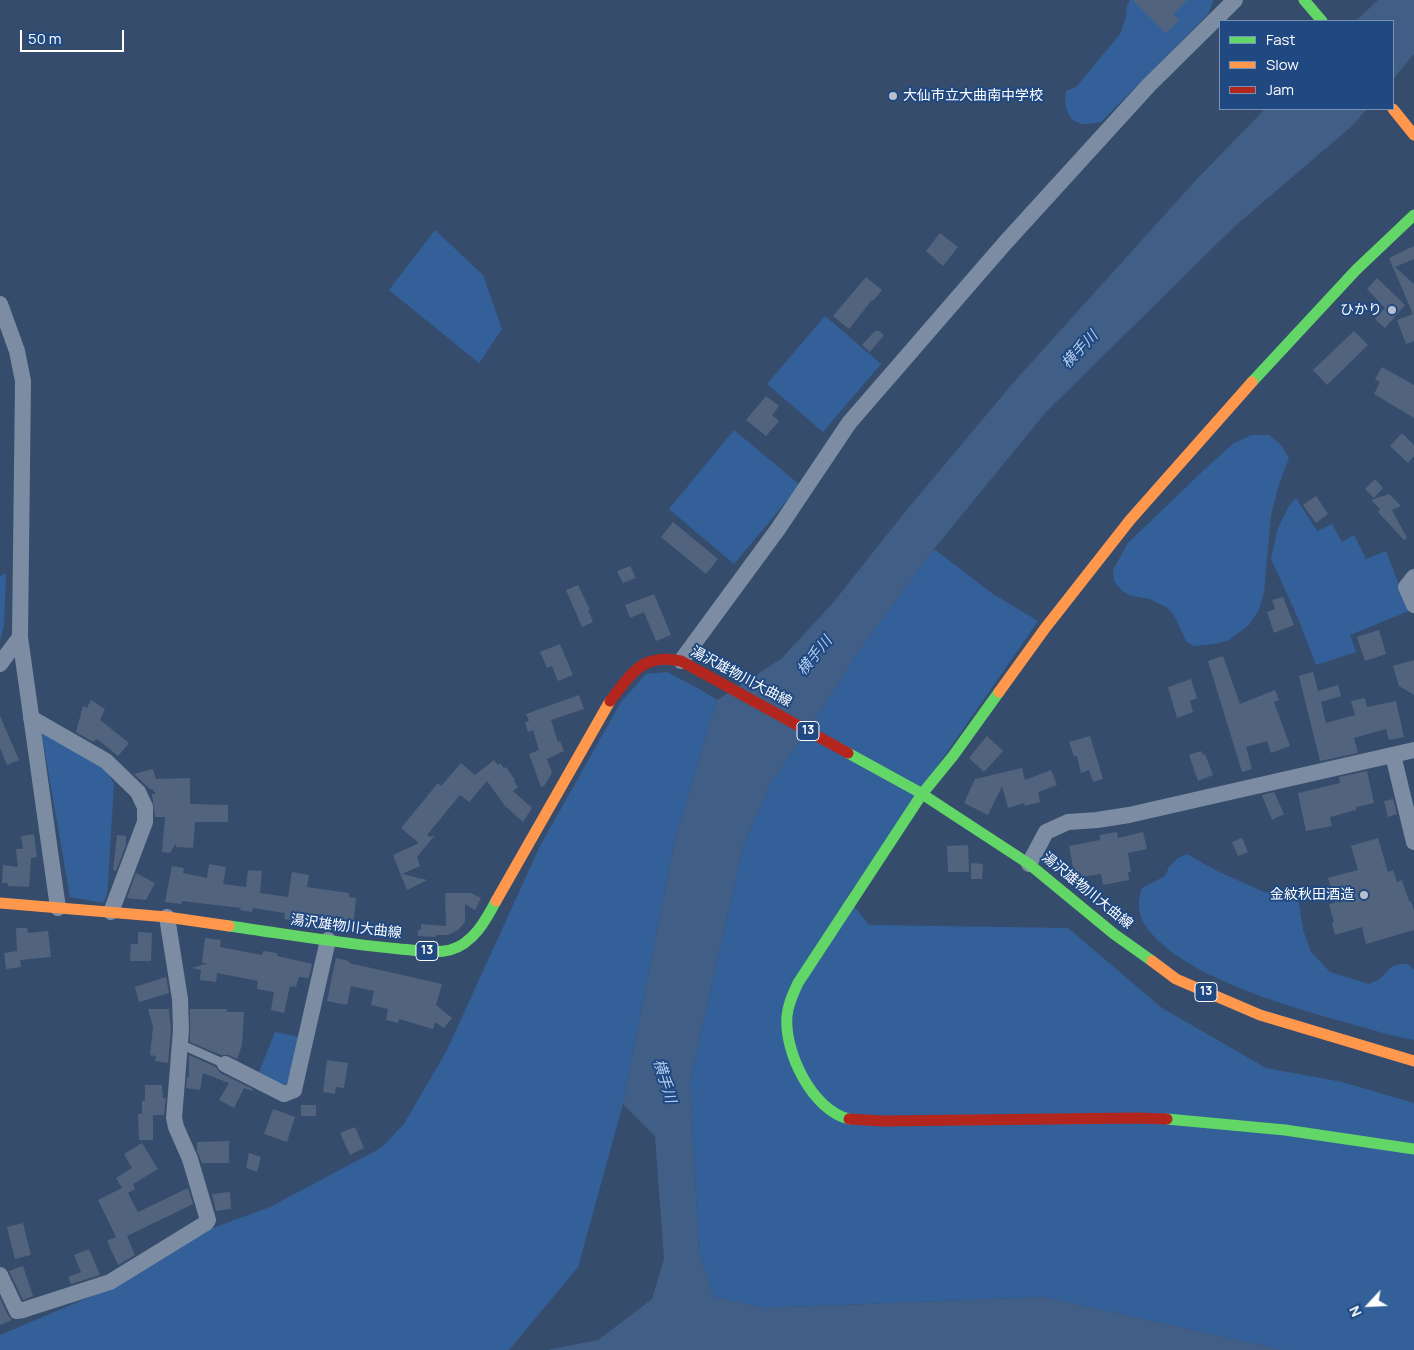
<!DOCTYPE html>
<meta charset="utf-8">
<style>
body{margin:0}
#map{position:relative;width:1414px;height:1350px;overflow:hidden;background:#364c6c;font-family:Manrope,sans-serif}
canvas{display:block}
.legend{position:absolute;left:1219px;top:20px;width:175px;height:90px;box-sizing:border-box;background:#204982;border:1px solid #7992b4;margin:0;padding:6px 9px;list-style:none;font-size:15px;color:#fff}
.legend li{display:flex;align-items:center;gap:10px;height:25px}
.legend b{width:25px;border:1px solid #7992b4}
.north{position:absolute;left:1344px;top:1280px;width:50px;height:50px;-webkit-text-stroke:4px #204982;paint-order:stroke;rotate:245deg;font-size:14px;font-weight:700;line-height:20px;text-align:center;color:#fff}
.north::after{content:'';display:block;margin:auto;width:18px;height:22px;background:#fff;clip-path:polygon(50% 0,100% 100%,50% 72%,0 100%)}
.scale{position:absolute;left:20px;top:30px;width:104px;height:22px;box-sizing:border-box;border:2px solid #fff;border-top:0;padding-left:6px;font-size:15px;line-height:18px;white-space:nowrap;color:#fff;-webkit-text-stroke:4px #204982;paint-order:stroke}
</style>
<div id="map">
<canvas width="1414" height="1350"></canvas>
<ul class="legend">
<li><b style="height:6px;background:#63d668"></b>Fast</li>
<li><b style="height:6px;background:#ff974d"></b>Slow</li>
<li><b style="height:6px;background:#b3261e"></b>Jam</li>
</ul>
<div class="north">N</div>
<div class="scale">50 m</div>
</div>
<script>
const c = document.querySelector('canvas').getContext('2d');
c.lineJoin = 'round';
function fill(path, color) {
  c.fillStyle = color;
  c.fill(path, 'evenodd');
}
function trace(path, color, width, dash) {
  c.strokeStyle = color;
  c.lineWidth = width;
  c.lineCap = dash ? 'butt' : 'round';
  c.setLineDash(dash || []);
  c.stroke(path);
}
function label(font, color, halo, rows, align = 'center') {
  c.font = font + ' Manrope,"Noto Sans JP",sans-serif';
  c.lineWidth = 4;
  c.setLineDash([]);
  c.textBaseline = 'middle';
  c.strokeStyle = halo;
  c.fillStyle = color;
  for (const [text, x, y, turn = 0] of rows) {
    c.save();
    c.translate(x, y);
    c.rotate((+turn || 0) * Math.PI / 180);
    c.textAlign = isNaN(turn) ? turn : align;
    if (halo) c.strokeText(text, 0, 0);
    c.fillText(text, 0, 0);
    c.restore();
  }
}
fill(new Path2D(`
 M1130,0H1214L1208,14L1101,122C1096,123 1090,124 1085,124C1068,124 1063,104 1066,91L1076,87L1120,34L1126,17L1127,6Z
 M435,230L483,275L502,329L479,363L389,290Z
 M825,316L881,364L823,432L767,384Z
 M734,430L800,485L734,564L669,509Z
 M1252,435H1269L1281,445L1289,458L1279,484L1271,515L1264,592L1259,610L1249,625L1229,640L1215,644L1194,646L1186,641L1174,615L1166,607L1150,599L1132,596L1122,591L1114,581L1113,570L1128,543L1205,469L1234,443Z
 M1296,498L1317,531L1332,524L1342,542L1354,535L1366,559L1386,551L1409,611L1350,635L1356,652L1316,665L1298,618L1271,559L1278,528L1289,506Z
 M934,549L993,594L1038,621L847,897L869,925L1068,928L1162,1008L1266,1068L1342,1082L1414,1103V1350H1283L1044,1297L764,1308L714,1297L699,1253L690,1080L743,847L770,784L829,698L858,652Z
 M6,573L4,625L0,641V576Z
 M667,672L701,690L717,700L675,839L623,1104L578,1267L509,1350H0V1335L104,1291L210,1229L270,1207L381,1148L404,1124L447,1050L540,846L621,702L646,674Z
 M41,730L105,768L114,784L108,883L107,894L103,903L70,897Z
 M1187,854L1217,871L1264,892H1292L1298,897L1303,930L1311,952L1330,972L1369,984C1373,982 1378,981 1380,978C1393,968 1389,964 1408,964L1414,970V1040C1390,1036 1367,1028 1344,1022C1287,1006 1178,975 1145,925C1137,913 1138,901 1142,888L1165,876L1169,867L1178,858Z
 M275,1032L299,1037L289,1082L283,1085L259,1072Z`), '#346099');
fill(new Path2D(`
 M1378,0H1414V54L1393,79V21H1356Z
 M1265,109H1367L1351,127L1235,226L1046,412L934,549L858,652L829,698L770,784L743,847L690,1080L699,1253L714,1297L764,1308L1044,1297L1283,1350H547L598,1340L652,1299L664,1259L655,1136L623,1104L675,839L717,700L781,659L832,604L905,512L1013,383L1196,180Z`), '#415e86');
fill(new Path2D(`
 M1133,0H1187L1173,14L1179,20L1166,33Z
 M940,233L958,247L943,266L926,251Z
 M1414,246V259L1395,267L1414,284V341L1406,344L1397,320L1413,314L1389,258Z
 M866,277L882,290L873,301L872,300L849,329L833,316Z
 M1377,278L1405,305L1385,328L1375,319L1385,308L1367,289Z
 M875,331H879L884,335L870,352L862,345Z
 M1354,331L1368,345L1327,385L1313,370Z
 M1382,367L1414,385V418L1374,394L1380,382L1375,379Z
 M766,396L779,406L772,415L779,421L766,436L746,420Z
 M1402,433L1414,445V456L1408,463L1390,446Z
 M1375,479L1383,488L1374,498L1365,489Z
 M1389,494L1401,506L1392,510L1407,538L1404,540L1378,512L1380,509L1371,500Z
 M1316,496L1328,514L1316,523L1303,505Z
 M673,522L718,559L706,574L661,537Z
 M630,566L636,578L623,583L617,571Z
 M578,585L590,610H588L593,622L582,627L566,590Z
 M654,594L671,635L656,641L644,612L630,618L625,605Z
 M1283,597L1294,625L1274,633L1267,612L1275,609L1272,600Z
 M1379,630L1386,654L1365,661L1357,637Z
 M560,644L573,675L558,681L552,666L547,668L540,652Z
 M1223,656L1240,704L1275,690L1279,700L1274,702L1290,746L1271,753L1267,741L1246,747L1252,769L1242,772L1208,661Z
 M1414,660V695L1399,686L1393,666Z
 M1313,672L1318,691L1338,685L1341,696L1321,702L1326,723L1355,715L1351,701L1365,698L1367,707L1396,701L1404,737L1389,740L1386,729L1354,738L1358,753L1320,761L1299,676Z
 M1191,679L1197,698L1190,701L1193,712L1177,718L1168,687Z
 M579,695L584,709L551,720L558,742L560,741L564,751L547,759L552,773L544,786L541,787L529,754L539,750L533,730L528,732L525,722L529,721L526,714Z
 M91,700L105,709L100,720L129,743L118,756L97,739L93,742L76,732L83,706L87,708Z
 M0,716L19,760L7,765L0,748Z
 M987,736L1003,751L984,772L969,758Z
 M1090,736L1103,779L1093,782L1089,770L1081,773L1077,756H1074L1069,742Z
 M1201,751L1203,755L1205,754L1213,775L1198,781L1189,755Z
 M494,760L498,765L500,763L504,768L506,767L515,780L514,781L518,787L513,791L532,808L523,822L505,806L487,781L469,802L460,795L427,835L430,837L435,835L417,857L420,866L402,874L427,880L407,890L393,855L419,843L401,828L438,783L441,786L461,763L475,775Z
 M1022,768L1025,780L1051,770L1057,785L1038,792L1040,802L1025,806L1024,803L1008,808L1002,786L988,815L964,803L975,779Z
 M153,769L156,779L190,778V804L228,805V822H195L193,848L176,847V843L170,853L162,852L165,817H155L152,794H156L152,789H150L134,774Z
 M1367,771L1374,803L1356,807V810L1330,817L1332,826L1306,831L1298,793L1340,783L1339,777Z
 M1274,792L1284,814L1272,820L1262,795Z
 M1393,799L1397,814L1388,817L1384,801Z
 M1117,832L1118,838L1143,832L1147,849L1128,853L1131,872H1128L1129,880L1103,885L1101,874L1075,878L1069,846L1100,840V835Z
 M34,834L37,857L31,858L29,887L8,886V883H2L3,865L18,867L16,849H23L21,836Z
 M117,835L126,836V845L116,871L113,870Z
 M1242,838L1248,852L1238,856L1232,842Z
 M1378,838L1388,872L1393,870L1397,882L1402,880L1409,901H1411L1414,911V930L1366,944L1362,927L1335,935L1332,923L1334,922L1329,904L1335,903L1328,878L1358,870L1351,846Z
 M968,845L969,872H948L947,846Z
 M971,863L983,864L982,879H971Z
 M209,864L226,867L223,884L246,887L248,870L262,871L260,893L288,897L292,872L309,875L307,887L349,893V897L356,898L353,929L284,919L285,913L253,908L252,912L240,910L241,908L199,903L182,901L181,904L165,902L172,866L184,868L183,873L207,878Z
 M136,873L155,883L146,900L127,898Z
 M445,893H471L481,898L475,910L465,904V922L458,930L448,935H436V937L418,936V930H421V924L446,926Z
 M16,928H27L28,933L48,931L51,957L20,960L21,967L6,969L4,953L17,951Z
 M138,932L152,933L151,961H130L131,944H138Z
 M205,938L221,940L220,947L262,955L263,951L277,953V956L312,964L309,978L299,977L296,987L290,986L284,1013L271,1010L274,992L257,989L258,981L217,973L216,982L200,980L201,970L192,968L208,963H202Z
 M336,958L349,961V963L442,984L436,1005L452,1018L444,1028L435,1022L433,1029L399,1019L398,1023L386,1020L388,1009L371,1005L374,991L351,986L347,1005L327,1001Z
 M166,977L169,993L139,1002L135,987Z
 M148,1009H169L171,1030L168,1063L155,1061L156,1056L150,1055L153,1027Z
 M190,1009H227V1012H244L242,1045L237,1059L229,1055H221L190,1042Z
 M189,1055L216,1067L220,1073L253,1089L252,1091L244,1088L234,1108L219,1100L229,1083L203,1073L200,1090L186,1088L187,1077H189Z
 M327,1060L348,1063L344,1088L336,1087L335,1094L323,1092Z
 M145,1085H162L163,1098H166L164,1115H153V1140H139L138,1114H142V1101H145Z
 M301,1105H316V1116H301Z
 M273,1109L295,1117L287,1142L264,1134Z
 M355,1127L364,1148L350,1155L340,1133Z
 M229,1141V1163H202L197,1151V1142Z
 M142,1143L158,1169L133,1184L135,1189L128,1193L138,1212L188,1188L193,1204L127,1236L135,1255L118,1265L107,1241L116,1237L98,1200L122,1188L116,1178L132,1168L124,1154Z
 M249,1153L261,1157L257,1172L246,1168Z
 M230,1192L231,1209L216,1211L212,1194Z
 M23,1223L31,1255L15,1259L7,1227Z
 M89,1249L100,1275L71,1284L68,1277L81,1272L74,1255Z
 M23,1266L33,1296L23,1300L9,1271Z
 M0,1298L8,1315L12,1320L0,1325Z`), '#52647d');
trace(new Path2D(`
 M180,1044L225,1064`), '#7c8ca2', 9);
trace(new Path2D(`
 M0,304L17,351L23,381L20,637L58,908
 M1414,577L1406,587L1414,605
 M681,661L778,529L849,423L1005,243L1149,85L1235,0
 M0,664L20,637
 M31,718L106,761L138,792L145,807V822L111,912
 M1393,755L1414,842
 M1029,864L1046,832L1068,822L1097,820L1129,815L1414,750
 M225,1064L284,1094L294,1090L328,940
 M0,1275L17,1311L23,1310L110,1282L206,1223L208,1220L190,1159L176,1127L174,1118L181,1030L180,999L167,917`), '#7c8ca2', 16);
trace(new Path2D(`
 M1304,0L1322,21
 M1252,382L1356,270L1414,215
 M848,753L919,792L1029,864L1114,934L1152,961
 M229,926C286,934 343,944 400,949C416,950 434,954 450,950C473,944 486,920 496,901
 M849,1119C812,1110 784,1052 787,1016C788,1004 793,994 798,983L922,794L953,756L999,692
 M1167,1119L1285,1130L1414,1149`), '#63d668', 11);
trace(new Path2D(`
 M1393,109L1414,135
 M999,692L1046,627L1130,520L1252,382
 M496,901L610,701
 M0,903L167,917L229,926
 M1152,961L1176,979L1260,1015L1414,1061`), '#ff974d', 11);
trace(new Path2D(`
 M610,701C632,673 642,653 681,661L848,753
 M849,1119L883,1121L1136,1118L1167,1119`), '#b3261e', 11);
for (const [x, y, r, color] of [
 [893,96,5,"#b9c0cc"],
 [1392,310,5,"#b9c0cc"],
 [1364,895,5,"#b9c0cc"]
]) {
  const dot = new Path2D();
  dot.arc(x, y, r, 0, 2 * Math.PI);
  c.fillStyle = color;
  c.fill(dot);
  trace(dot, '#204982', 2);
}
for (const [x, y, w] of [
 [808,731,22],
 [427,951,22],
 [1206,992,22]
]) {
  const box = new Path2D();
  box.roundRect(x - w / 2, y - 9.5, w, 19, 4);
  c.fillStyle = '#204982';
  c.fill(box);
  trace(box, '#fff', 1);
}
label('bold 12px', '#fff', null, [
 ["13",808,731],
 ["13",427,951],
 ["13",1206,992]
]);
label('14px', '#fff', '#204982', [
 ["大仙市立大曲南中学校",903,96,"left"],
 ["ひかり",1382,310],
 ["金紋秋田酒造",1354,895]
], 'right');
label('14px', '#fff', '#204982', [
 ["湯沢雄物川大曲線",741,677,28],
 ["湯沢雄物川大曲線",1087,891,39],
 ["湯沢雄物川大曲線",346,927,7]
]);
label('italic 15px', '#b2cdf0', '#204982', [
 ["横手川",1080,350,-47],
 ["横手川",815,656,-51],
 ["横手川",664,1081,73]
]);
</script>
